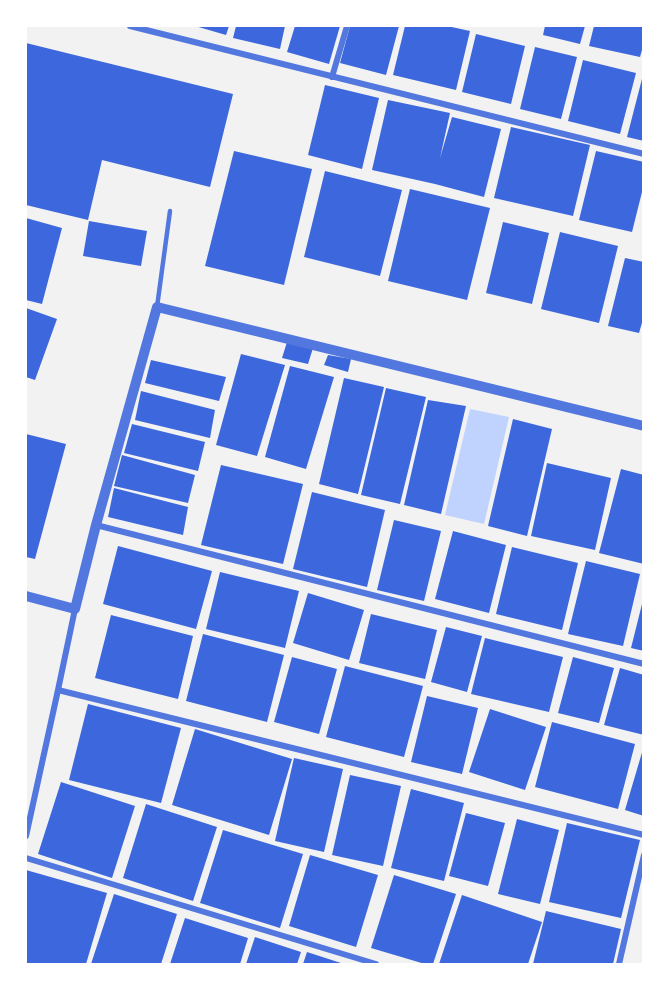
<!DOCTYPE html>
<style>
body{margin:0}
#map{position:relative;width:669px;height:990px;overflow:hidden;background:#f2f2f2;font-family:Jost,sans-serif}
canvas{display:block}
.frame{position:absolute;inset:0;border:27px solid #fff;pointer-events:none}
</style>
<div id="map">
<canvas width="669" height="990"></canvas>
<div class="frame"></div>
</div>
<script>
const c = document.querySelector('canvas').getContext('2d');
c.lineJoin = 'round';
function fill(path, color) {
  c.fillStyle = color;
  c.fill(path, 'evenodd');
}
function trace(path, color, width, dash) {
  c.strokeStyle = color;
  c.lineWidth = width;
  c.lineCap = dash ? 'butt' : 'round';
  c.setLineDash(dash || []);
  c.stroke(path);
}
fill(new Path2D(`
 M470,409L509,417L484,524L445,515Z`), '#bfd3fe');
fill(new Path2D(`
 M195,26H229L226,35Z
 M236,26H285L280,49L233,38Z
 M295,26H340L329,64L287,52Z
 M350,26H399L386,75L340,63Z
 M405,26H447L470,31L456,90L393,75Z
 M545,26H585L580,44L543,35Z
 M594,26H644V43L640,57L589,46Z
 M476,34L525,46L511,104L462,92Z
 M26,43L233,94L210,187L102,160L88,220L26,205Z
 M535,47L577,57L561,119L520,109Z
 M583,60L636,73L620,134L568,121Z
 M643,75H644V141L627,137Z
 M325,85L379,98L362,169L308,155Z
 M388,100L450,113L440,158L452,117L501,129L484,197L435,184L372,170Z
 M511,127L590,145L573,216L494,198Z
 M234,151L312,169L284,285L205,266Z
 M596,151L644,162V184L632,232L579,220Z
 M325,171L402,190L380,276L304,257Z
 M410,189L490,208L467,300L388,281Z
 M26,218L62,228L42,304L26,300Z
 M89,221L147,231L141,266L83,256Z
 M503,222L549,233L532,304L486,293Z
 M560,232L618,246L599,323L541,309Z
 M625,258L644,262V316L639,333L608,326Z
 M26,308L57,319L35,380L26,377Z
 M287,342L313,348L308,364L282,358Z
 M241,354L285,365L257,456L216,445Z
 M328,355L351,359L348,372L324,365Z
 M151,360L226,377L219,401L145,383Z
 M290,366L334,377L306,469L265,457Z
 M344,378L384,387L358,494L319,484Z
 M386,388L426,397L400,504L361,495Z
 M141,391L215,410L210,438L135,420Z
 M428,400L466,406L441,514L404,505Z
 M513,419L552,429L527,536L488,526Z
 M132,424L205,442L198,471L124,453Z
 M26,434L66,444L35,559L26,557Z
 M122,455L195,475L188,503L114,486Z
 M547,463L611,478L595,550L531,536Z
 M221,465L303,484L283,564L201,545Z
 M621,469L644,475V564L599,553Z
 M114,488L188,507L183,535L108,517Z
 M312,492L385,510L367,587L293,569Z
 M394,520L441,531L424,601L377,590Z
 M453,531L506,545L489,613L435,599Z
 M118,546L212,571L196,629L103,604Z
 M512,547L578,563L562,630L496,614Z
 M586,561L640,574L623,646L568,634Z
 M220,572L299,591L285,648L206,629Z
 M308,593L364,610L349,660L293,643Z
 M643,600H644V651L631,648Z
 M371,614L437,630L425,679L359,663Z
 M111,615L193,636L178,699L95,678Z
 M446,627L482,636L467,692L431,682Z
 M203,634L284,655L267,722L186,701Z
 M485,638L563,657L549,712L471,694Z
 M292,657L337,669L319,734L274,722Z
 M573,657L614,668L599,723L558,713Z
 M345,666L423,686L404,757L326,737Z
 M620,668L644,675V735L604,725Z
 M427,696L478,708L462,774L411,762Z
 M88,704L181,728L161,803L69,780Z
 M490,709L546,727L525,790L469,772Z
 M552,722L635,744L618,809L535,787Z
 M195,729L292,759L269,835L172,805Z
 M643,749H644V816L625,810Z
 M294,758L343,769L324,852L275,841Z
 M350,775L401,786L383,866L332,855Z
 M61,782L135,806L112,878L38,854Z
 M411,789L464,803L444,881L391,868Z
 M146,804L217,827L193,901L123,878Z
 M466,813L505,823L488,886L449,876Z
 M517,819L559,830L540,904L498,894Z
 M567,823L640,840L621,918L549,902Z
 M223,830L303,854L280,928L200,903Z
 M310,855L378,875L356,947L289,926Z
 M26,870L107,893L86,964H26Z
 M394,875L456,894L433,964H425L371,948Z
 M114,894L177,914L161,964H91Z
 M462,895L542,922L528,964H439Z
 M546,911L621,929L613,964H533Z
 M185,918L248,938L240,964H170Z
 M255,937L301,952L297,964H246Z
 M307,952L344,964H303Z`), '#3d67dc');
trace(new Path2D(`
 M157,307L170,211`), '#5277de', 4.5);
trace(new Path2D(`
 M130,26L644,154
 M332,77L347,26
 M96,525L644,664
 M58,690L644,835
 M26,836L58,690L75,609
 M26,858L376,964
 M619,964L644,855`), '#5277de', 6);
trace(new Path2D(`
 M26,596L75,609L96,525L157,307L644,426`), '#5277de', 10);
</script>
